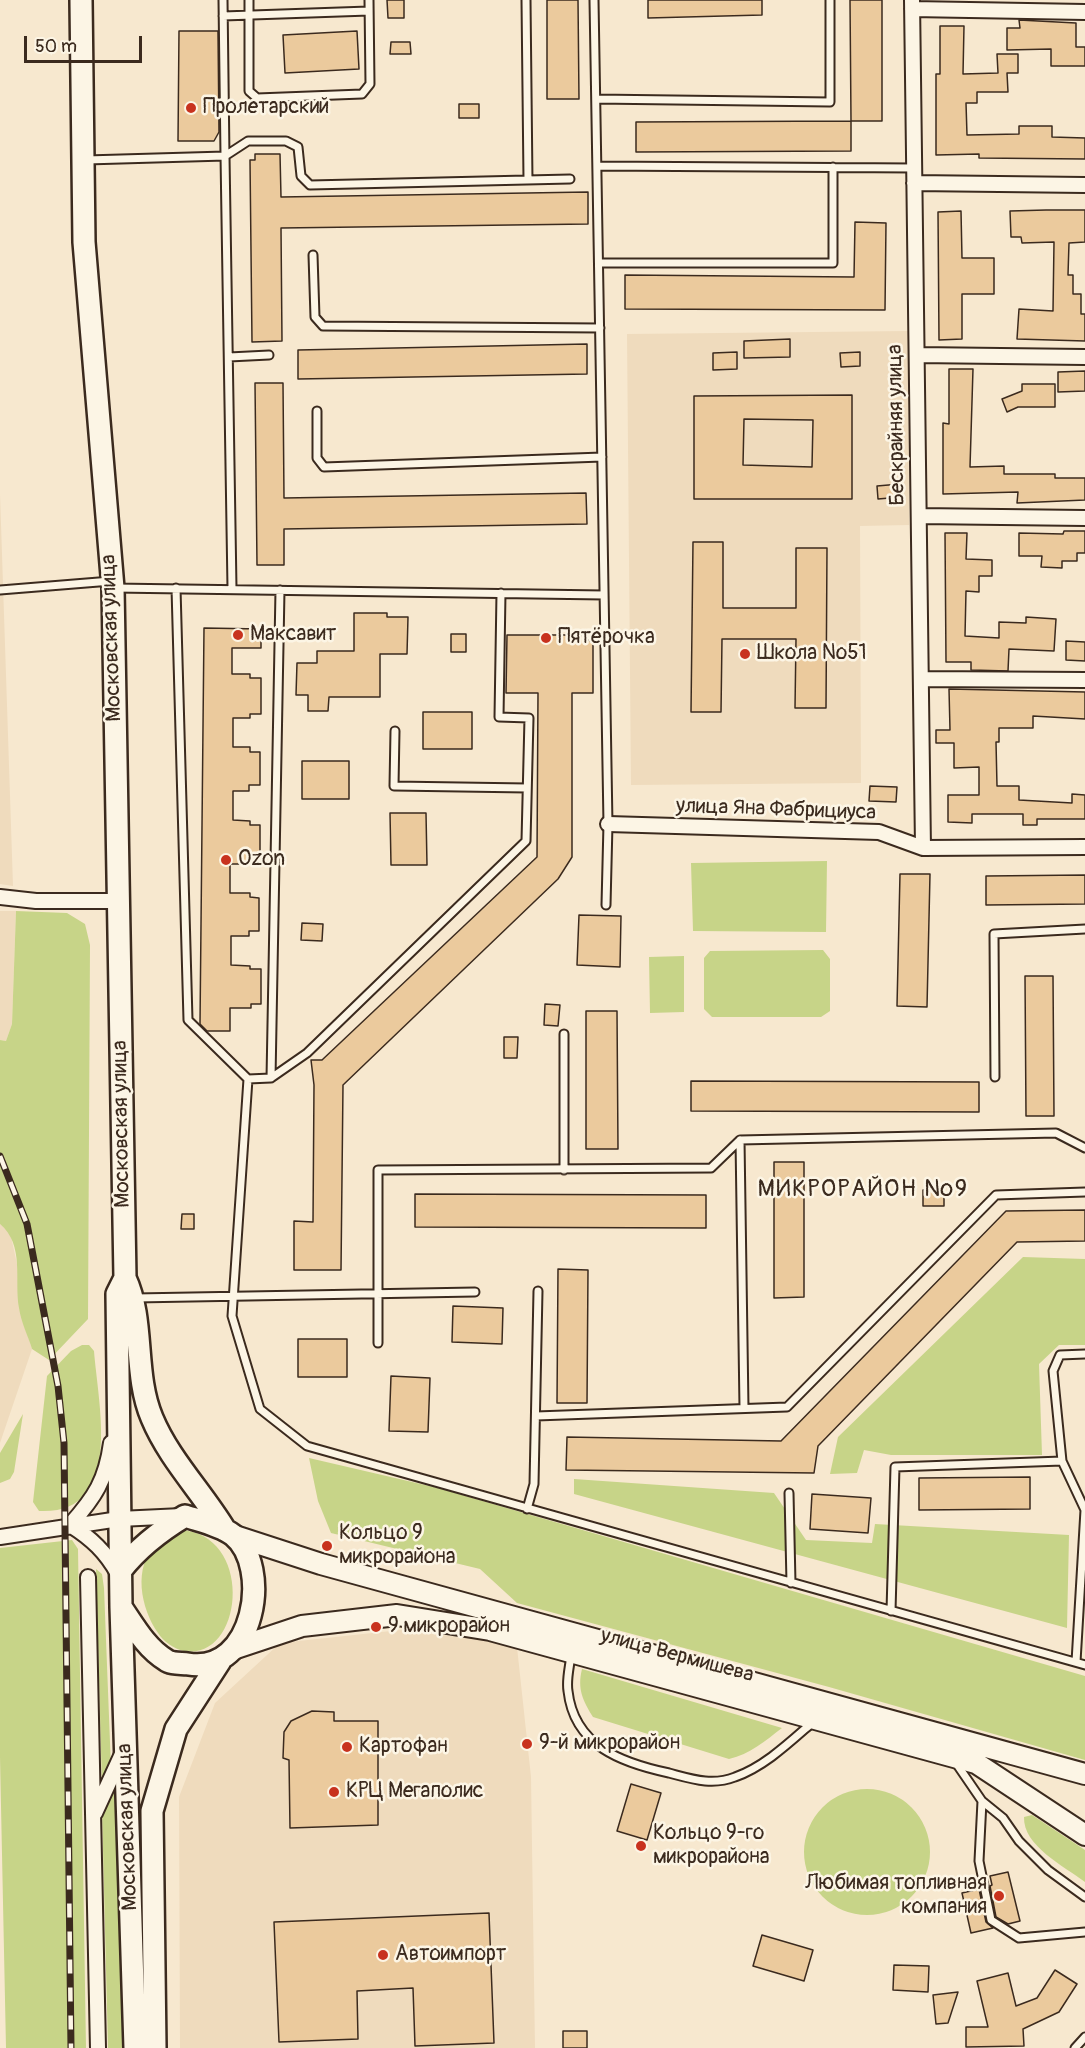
<!DOCTYPE html>
<meta charset="utf-8">
<style>
body{margin:0}
#map{position:relative;width:1085px;height:2048px;overflow:hidden;background:#f7e8cf;font-family:Pangolin,sans-serif}
canvas{display:block}
.scale{position:absolute;left:24px;top:36px;width:118px;height:27px;box-sizing:border-box;border:3px solid #3b2a1e;border-top:0;padding-left:8px;font-size:18px;line-height:21px;white-space:nowrap;color:#3b2a1e;-webkit-text-stroke:4px #fcf5e5;paint-order:stroke}
</style>
<div id="map">
<canvas width="1085" height="2048"></canvas>
<div class="scale">50 m</div>
</div>
<script>
const c = document.querySelector('canvas').getContext('2d');
c.lineJoin = 'round';
function fill(path, color) {
  c.fillStyle = color;
  c.fill(path, 'evenodd');
}
function trace(path, color, width, dash) {
  c.strokeStyle = color;
  c.lineWidth = width;
  c.lineCap = dash ? 'butt' : 'round';
  c.setLineDash(dash || []);
  c.stroke(path);
}
function label(font, color, halo, rows, align = 'center') {
  c.font = font + ' Pangolin,sans-serif';
  c.lineWidth = 5;
  c.setLineDash([]);
  c.textBaseline = 'middle';
  c.strokeStyle = halo;
  c.fillStyle = color;
  for (const [text, x, y, turn = 0] of rows) {
    c.save();
    c.translate(x, y);
    c.rotate((+turn || 0) * Math.PI / 180);
    c.textAlign = isNaN(turn) ? turn : align;
    if (halo) c.strokeText(text, 0, 0);
    c.fillText(text, 0, 0);
    c.restore();
  }
}
fill(new Path2D(`
 M908,331L909,525L860,526L861,783L631,785L627,334Z
 M0,494L13,886L0,884Z
 M0,911H16L12,1024L6,1041L0,1040Z
 M0,1224L10,1232L19,1273V1307L32,1349L0,1443Z
 M400,1630L501,1642L517,1647L531,1777L535,2048H180L179,1797L215,1703L280,1643Z`), '#efdbbd');
fill(new Path2D(`
 M827,861L826,932L693,931L691,863Z
 M16,911L67,913L85,924L90,945L88,1319L49,1360L32,1349C28,1336 21,1322 19,1308C14,1280 25,1245 0,1224V1040L6,1041L12,1024Z
 M823,950L830,959V1011L821,1017H712L704,1009V958L710,951Z
 M684,956V1012L650,1013L649,957Z
 M1023,1257L1085,1259V1345H1059L1039,1364L1042,1455H891L864,1450L857,1473L830,1474L838,1437Z
 M82,1345H89L94,1351C98,1405 125,1515 39,1511L33,1502L47,1376L71,1351Z
 M23,1414L14,1472L10,1479L0,1483V1453Z
 M309,1458L438,1488L1085,1676V1760L829,1687L517,1603L480,1569L331,1533L318,1501Z
 M574,1479L774,1493L806,1540L872,1543L875,1524L1069,1535L1067,1628L574,1494Z
 M181,1530C255,1535 244,1661 184,1651C174,1649 163,1641 158,1633C141,1609 132,1566 157,1544C164,1538 174,1535 181,1530Z
 M72,1540L78,1549L86,2048H6L0,1757V1548Z
 M96,1569L102,1574L104,1588L111,1768L102,1788Z
 M582,1669L782,1728C765,1741 750,1754 729,1759L593,1717C583,1701 577,1689 582,1669Z
 M115,1782L123,2048H108L102,1810Z
 M804 1852a63 63 0 1 1 126 0a63 63 0 1 1-126 0Z
 M1032,1815L1085,1850V1882C1064,1866 1023,1846 1024,1817Z`), '#c7d488');
const building = new Path2D(`
 M387,0H404V18H388Z
 M547,0H578L579,99H547Z
 M648,0H762V15L648,18Z
 M850,0H882V121H851Z
 M1019,20L1076,23V47H1085V66H1051V49L1007,50V28H1020Z
 M940,26H964L963,74L998,73L997,54H1018V73H1007L1008,92H977V103H966L967,135L1019,134V126H1052V137L1085,138V159L979,158V154L936,155V74H940Z
 M179,31H218L219,132L214,141H178Z
 M357,31L359,69L285,73L283,35Z
 M391,42H410L411,54H390Z
 M459,104H479V118H459Z
 M851,121V151L636,152V122Z
 M255,154H280L281,197L588,192V224L281,228L282,341L252,342L250,160H255Z
 M1046,210H1085V242L1069,243L1068,275H1073V294H1081V314H1085V341L1017,339L1019,309L1053,311L1054,242L1022,243L1021,237H1011L1010,211Z
 M961,211L962,258H994V294H962V339L939,340L938,212Z
 M855,222L886,223L885,310L625,309V275L854,277Z
 M790,339V357L744,358V341Z
 M587,344V374L298,379V350Z
 M737,352V369L713,370V353Z
 M860,352V366L841,367L840,353Z
 M949,369H973L970,467L1004,466V474H1055V478H1085V500L1017,503L1018,492L943,494V423L949,424Z
 M1085,371V391L1058,392V372Z
 M255,383H283L284,498L586,493L587,524L284,529V565H257Z
 M1022,384H1055V407H1018L1007,412L1002,399L1022,391Z
 M852,395V499H694V396ZM744,419L813,420L812,467L743,465Z
 M900,484L901,497L878,499L877,486Z
 M1064,531H1085V553H1077V561H1062V568L1041,567L1042,556H1019V533L1063,534Z
 M945,533H967L966,559L992,560V576H979V592L966,591L965,636L999,638V622L1026,623V617L1056,619L1054,651L1009,649L1008,671L971,670V662H946Z
 M693,542H723V608H796V548H827L826,708H795L796,639H722L721,712H691Z
 M354,613H387V617H408L407,654H380V697H329L328,711H308V695H296L297,663H317V651H354Z
 M204,628L261,629V648H232V674H250V678H261V714H250V718H233V747H250V752H260V785H249V791H233V820L250,821V825H260V859H249V864H230V893H250V897L259,898V931H249V936H231V965L250,966V969H261V1004H251V1008H230V1031H207L200,1024Z
 M451,634H466V652H451Z
 M507,635H581L593,643V693H572V857L558,879L343,1085L341,1270H294V1221L313,1222L314,1085L311,1060H322L537,857L538,693H506Z
 M1066,641L1085,642V661L1066,660Z
 M949,689L1085,692V719L1033,716V728H999V742H996L997,786H1019V800L1072,803V794L1085,795V819H1037V825H1023V814H972V823L948,822V795H979V767L954,768V743H936V730H950Z
 M423,712H472V749H423Z
 M302,761H349V799H302Z
 M870,786L897,787L896,802L869,801Z
 M390,813H426L427,865H391Z
 M900,874H930L927,1007L897,1006Z
 M1085,875V904L986,905V876Z
 M579,915L621,916L620,967L577,965Z
 M302,923L323,924L322,941L301,940Z
 M1025,976H1053L1054,1116H1026Z
 M545,1004L560,1005L558,1026L544,1025Z
 M586,1011H617L618,1149H586Z
 M504,1037H518L517,1058H504Z
 M691,1081L979,1082V1112L691,1111Z
 M774,1162H804V1297L774,1298Z
 M923,1190H944V1206H923Z
 M415,1194L706,1195V1228L415,1227Z
 M1085,1210V1241L1017,1242L818,1446L814,1473L566,1470L567,1437L781,1441L1006,1211Z
 M182,1214H194V1229H181Z
 M558,1269L588,1270L587,1403H557Z
 M453,1306L503,1308L502,1344L452,1342Z
 M298,1339H347V1377H298Z
 M391,1376L430,1378L428,1432L389,1431Z
 M1030,1477V1509L919,1510V1478Z
 M812,1494L871,1498L868,1533L810,1529Z
 M312,1711L334,1712V1721H378V1825L290,1828L289,1760L283,1758L284,1732L291,1721Z
 M631,1784L661,1793L647,1840L617,1831Z
 M1008,1872L1020,1921L1008,1924L996,1917L990,1886L992,1885L990,1876Z
 M979,1889L986,1922L993,1928L971,1933L962,1893Z
 M489,1913L494,2043L415,2046L413,1988L357,1991L358,2039L279,2042L274,1922Z
 M762,1935L813,1950L804,1981L753,1966Z
 M894,1965L929,1966L928,1992L893,1990Z
 M1055,1970L1077,1984L1059,2012L1023,2029L1024,2046L966,2047V2027H988L977,1981L1008,1973L1016,2006L1037,1998Z
 M958,1992L948,2023L936,2024L933,1995Z
 M563,2031H587V2048H563Z`);
fill(building, '#ebca9d');
trace(building, '#3b2a1e', 1.5);
const service = new Path2D(`
 M249,0V91L257,98L362,94L370,84L369,0
 M526,0L528,180
 M594,0L608,824L606,905
 M223,16L369,11
 M596,99L830,102V0
 M86,160L225,156L223,0
 M597,166L914,168
 M313,255L315,317L323,326L600,328
 M599,263H833V167
 M229,357L269,355
 M317,411V458L324,467L602,457
 M114,588L604,595
 M176,588L188,1020L248,1079L232,1316L260,1409L307,1446L1085,1665
 M232,588L225,156L248,141H286L298,147L301,176L310,185L570,179
 M0,590L111,581
 M395,731L394,786L527,788
 M564,1034V1170
 M995,1077L994,934L1085,929
 M271,1078L280,590
 M248,1079L271,1078L307,1053L526,841L529,718L499,717L501,593
 M135,1298L475,1292
 M378,1343V1170L711,1168L740,1140
 M744,1408L740,1140L1056,1133L1085,1148
 M536,1416L787,1407L996,1195L1085,1192
 M789,1493L791,1583
 M527,1509L534,1484L538,1291
 M891,1611L895,1467L1062,1461
 M571,1654C570,1666 566,1679 568,1691C574,1746 622,1763 669,1773C692,1779 712,1786 735,1777C764,1767 790,1742 813,1722
 M1076,1662L1085,1510L1062,1461L1053,1371L1060,1355L1085,1354
 M956,1763L982,1801L979,1861L991,1920L1019,1938L1085,1932
 M982,1801L1003,1818L1019,1841L1048,1870L1085,1897
 M1075,2048L1085,2037`);
const minor = new Path2D(`
 M912,0L923,848
 M912,9L1085,12
 M914,183L1085,185
 M917,355L1085,357
 M919,516L1085,518
 M921,679L1085,680
 M608,824L879,832L923,848L1085,847
 M0,897L36,901H119
 M70,1525C95,1497 106,1480 111,1443
 M70,1525C91,1538 106,1552 118,1574
 M0,1537L119,1519L182,1516
 M88,1577L98,2048
 M95,1813L122,1754`);
const secondary = new Path2D(`
 M235,1536L321,1564L1085,1774
 M236,1648L302,1626L397,1615L490,1630L976,1763L1085,1835`);
const primary = new Path2D(`
 M81,0L84,242L113,588L125,1278C145,1321 133,1373 152,1418C169,1459 202,1492 225,1530
 M125,1278L117,1294L121,1607L135,2048
 M121,1570C139,1547 160,1531 185,1516C200,1521 220,1525 233,1535C272,1566 255,1675 188,1664C181,1663 171,1664 166,1660C146,1648 134,1626 121,1607
 M155,2048L152,1811L176,1729L220,1661`);
trace(service, '#3b2a1e', 11);
trace(minor, '#3b2a1e', 18);
trace(secondary, '#3b2a1e', 24);
trace(primary, '#3b2a1e', 26);
trace(service, '#fcf5e5', 7);
trace(minor, '#fcf5e5', 14);
trace(secondary, '#fcf5e5', 20);
trace(primary, '#fcf5e5', 21);
const rail = new Path2D(`
 M0,1156L27,1224L58,1386L64,1443L71,2048`);
trace(rail, '#3b2a1e', 7);
trace(rail, '#fcf5e5', 4.5, [14]);
for (const [x, y, r, color] of [
 [191,108,6,"#c8321e"],
 [238,635,6,"#c8321e"],
 [546,638,6,"#c8321e"],
 [745,654,6,"#c8321e"],
 [226,860,6,"#c8321e"],
 [327,1546,6,"#c8321e"],
 [376,1627,6,"#c8321e"],
 [527,1744,6,"#c8321e"],
 [347,1747,6,"#c8321e"],
 [334,1792,6,"#c8321e"],
 [641,1846,6,"#c8321e"],
 [999,1896,6,"#c8321e"],
 [383,1955,6,"#c8321e"]
]) {
  const dot = new Path2D();
  dot.arc(x, y, r, 0, 2 * Math.PI);
  c.fillStyle = color;
  c.fill(dot);
  trace(dot, '#fcf5e5', 2);
}
label('21px', '#3b2a1e', '#fcf5e5', [
 ["Пролетарский",203,108],
 ["Максавит",250,635],
 ["Пятёрочка",558,638],
 ["Школа №51",757,654],
 ["Ozon",238,860],
 ["Кольцо 9",339,1534],
 ["микрорайона",339,1558],
 ["9 микрорайон",388,1627],
 ["9-й микрорайон",539,1744],
 ["Картофан",359,1747],
 ["КРЦ Мегаполис",346,1792],
 ["Кольцо 9-го",653,1834],
 ["микрорайона",653,1858],
 ["Любимая топливная",987,1884,"right"],
 ["компания",987,1908,"right"],
 ["Автоимпорт",395,1955]
], 'left');
label('21px', '#3b2a1e', '#fcf5e5', [
 ["Бескрайняя улица",897,425,-91],
 ["Московская улица",112,638,-92],
 ["улица Яна Фабрициуса",776,810,2],
 ["Московская улица",122,1124,-91],
 ["улица Вермишева",677,1656,15],
 ["Московская улица",128,1827,-92]
]);
c.letterSpacing = '1.5px';
label('24px', '#3b2a1e', '#fcf5e5', [
 ["МИКРОРАЙОН №9",863,1190]
]);
c.letterSpacing = '0px';
</script>
